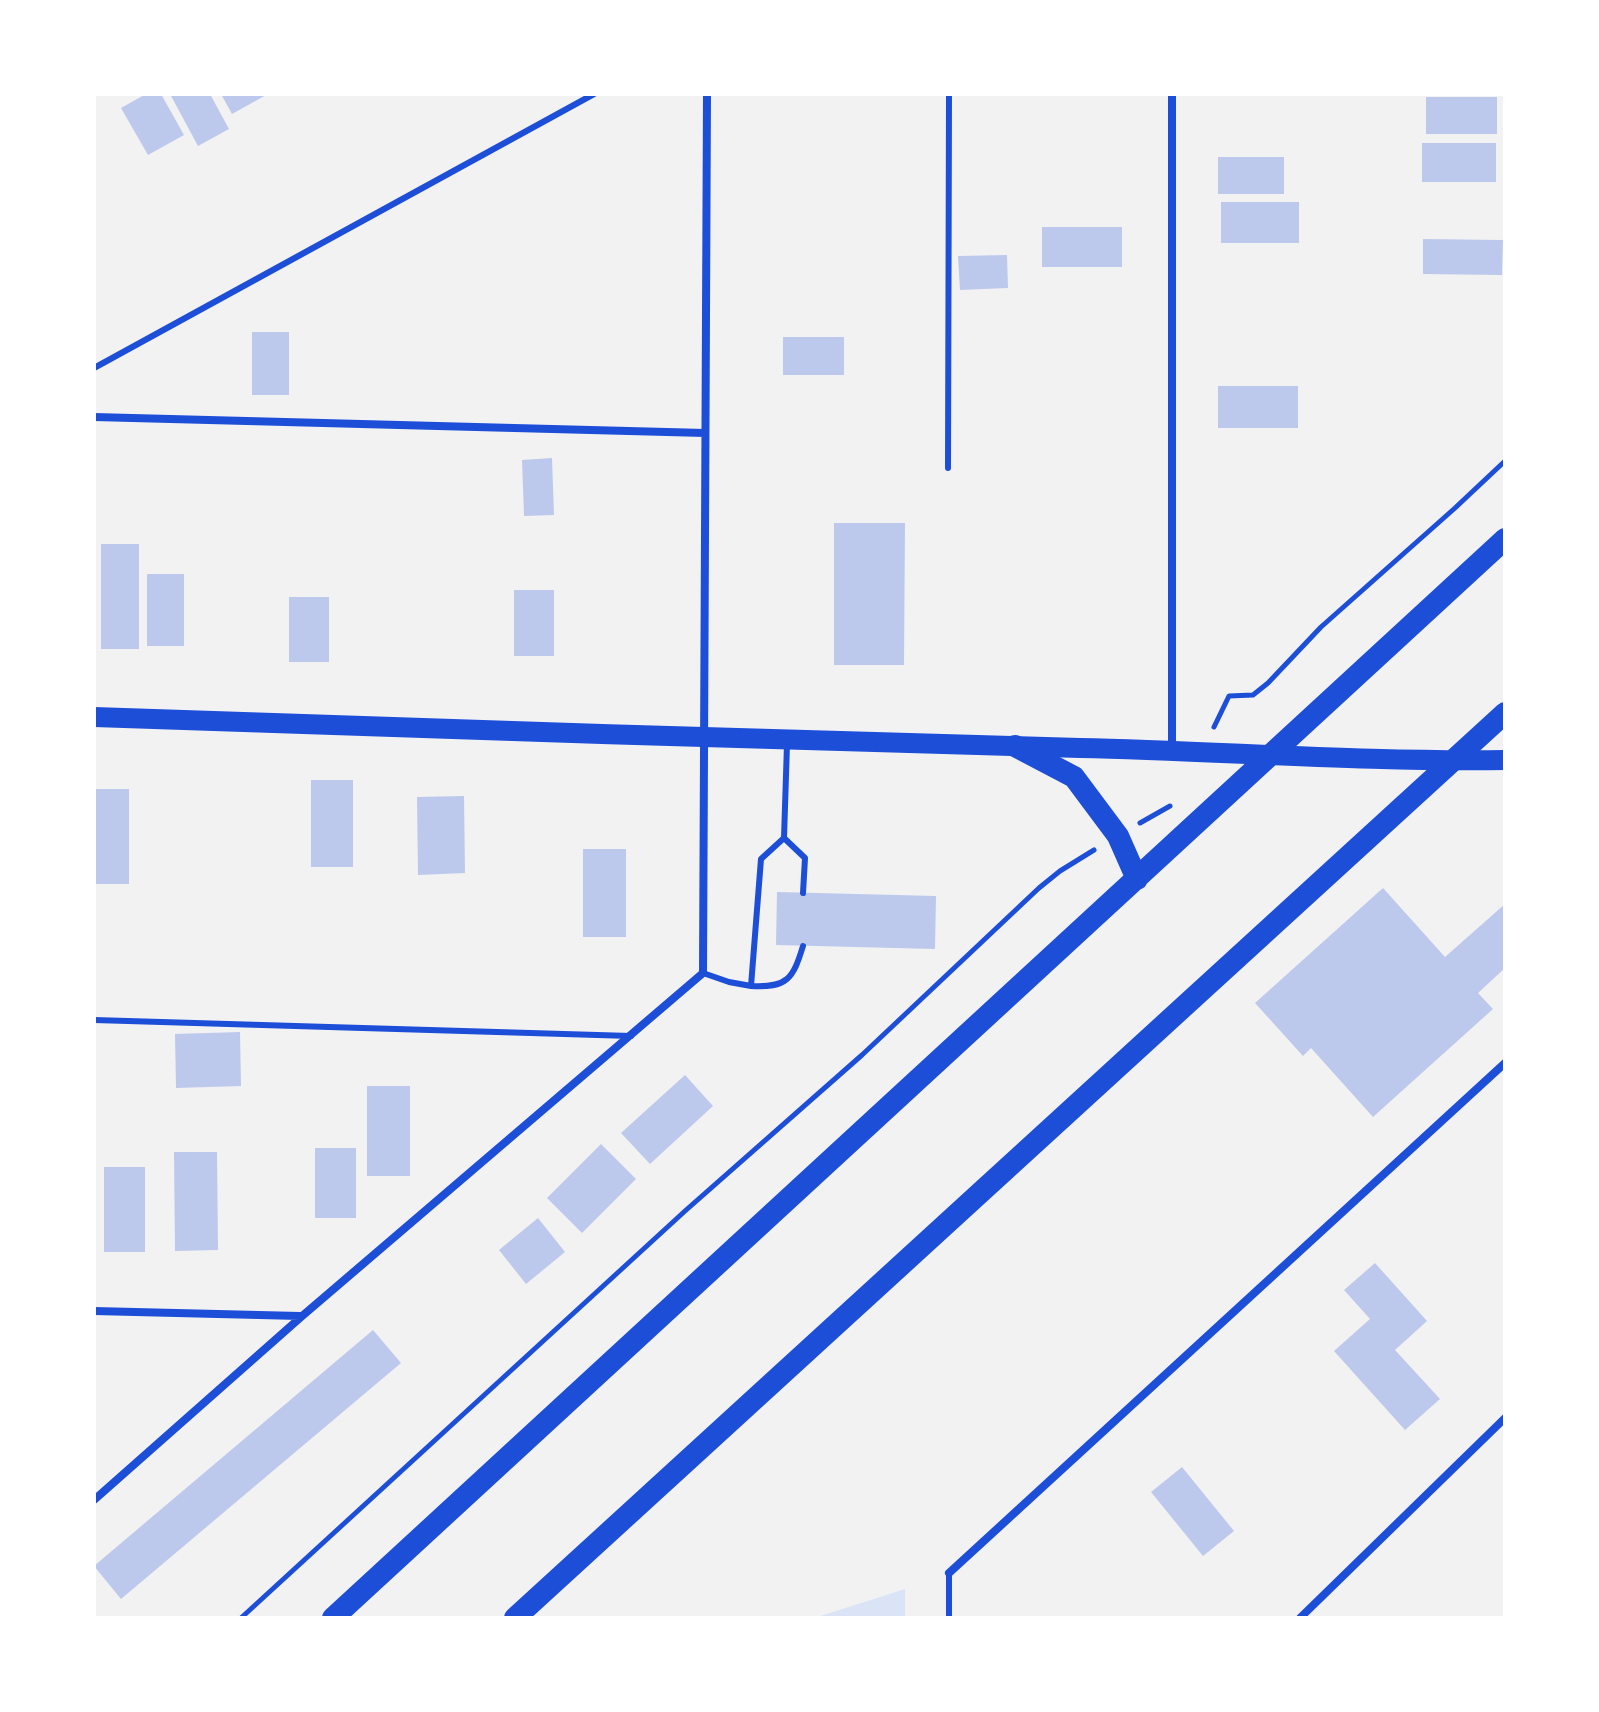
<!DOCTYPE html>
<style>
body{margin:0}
#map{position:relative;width:1599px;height:1712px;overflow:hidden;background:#f2f2f2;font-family:Arial,sans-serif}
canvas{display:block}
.frame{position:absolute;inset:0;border:96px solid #fff;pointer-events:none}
</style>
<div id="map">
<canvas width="1599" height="1712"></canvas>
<div class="frame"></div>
</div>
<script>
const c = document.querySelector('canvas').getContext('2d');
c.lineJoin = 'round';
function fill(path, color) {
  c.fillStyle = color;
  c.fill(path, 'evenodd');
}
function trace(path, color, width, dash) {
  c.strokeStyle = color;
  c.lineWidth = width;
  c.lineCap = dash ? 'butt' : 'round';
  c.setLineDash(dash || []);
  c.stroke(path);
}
fill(new Path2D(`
 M905,1589V1618H814Z`), '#dbe4f7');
fill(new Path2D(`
 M146,94H161L184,135L148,155L121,108Z
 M170,94H210L229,129L198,146Z
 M221,94H268L232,114Z
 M1426,97H1497V134H1426Z
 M1422,143H1496V182H1422Z
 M1218,157H1284V194H1218Z
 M1221,202H1299V243H1221Z
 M1042,227H1122V267H1042Z
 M1423,239L1503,240L1502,275L1423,274Z
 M1007,255L1008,288L960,290L958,256Z
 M252,332H289V395H252Z
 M783,337H844V375H783Z
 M1218,386H1298V428H1218Z
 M552,458L554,515L524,516L522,460Z
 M834,523H905L904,665H834Z
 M101,544H139V649H101Z
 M147,574H184V646H147Z
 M514,590H554V656H514Z
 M289,597H329V662H289Z
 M311,780H353V867H311Z
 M94,789H129V884H94Z
 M464,796L465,873L418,875L417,797Z
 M583,849H626V937H583Z
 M1383,888L1445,957L1505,904V968L1478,993L1493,1009L1373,1117L1311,1048L1303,1056L1255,1003Z
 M777,892L936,896L935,949L776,945Z
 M240,1032L241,1086L176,1088L175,1034Z
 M685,1075L713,1106L650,1164L621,1133Z
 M367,1086H410V1176H367Z
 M601,1144L636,1179L582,1233L547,1198Z
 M315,1148H356V1218H315Z
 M174,1152H217L218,1250L175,1251Z
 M104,1167H145V1252H104Z
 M538,1218L565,1252L526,1284L499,1250Z
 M1375,1263L1427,1321L1395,1350L1440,1399L1405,1430L1334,1351L1370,1319L1344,1290Z
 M373,1330L401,1363L121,1599L94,1566Z
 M1182,1467L1234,1531L1203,1556L1151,1492Z`), '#bdc9ec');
trace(new Path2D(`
 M1214,727L1229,696L1253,695L1268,683L1321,627L1455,508L1505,461
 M1140,823L1170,806
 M241,1618L685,1211L862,1055L1039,888L1060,871L1094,850`), '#1d4ed8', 5);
trace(new Path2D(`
 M94,368L594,94
 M948,468L949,94
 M784,838L787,744
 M803,946C793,979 787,988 751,986L761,859L784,838L805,858L803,893
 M703,973L729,982L751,986
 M94,1020L631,1036
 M949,1573V1618`), '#1d4ed8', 6);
trace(new Path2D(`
 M1172,94V749
 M94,417L705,433
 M94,1311L300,1316
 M94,1500L301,1317L703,973L707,94
 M949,1573L1505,1063
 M1300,1618L1505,1418`), '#1d4ed8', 8);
trace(new Path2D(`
 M94,717C423,729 751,739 1080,748C1221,751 1363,762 1505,760`), '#1d4ed8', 20);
trace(new Path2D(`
 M1015,746L1074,777L1118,836L1137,879
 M333,1618L1505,539
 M515,1618L1505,713`), '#1d4ed8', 22);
</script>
